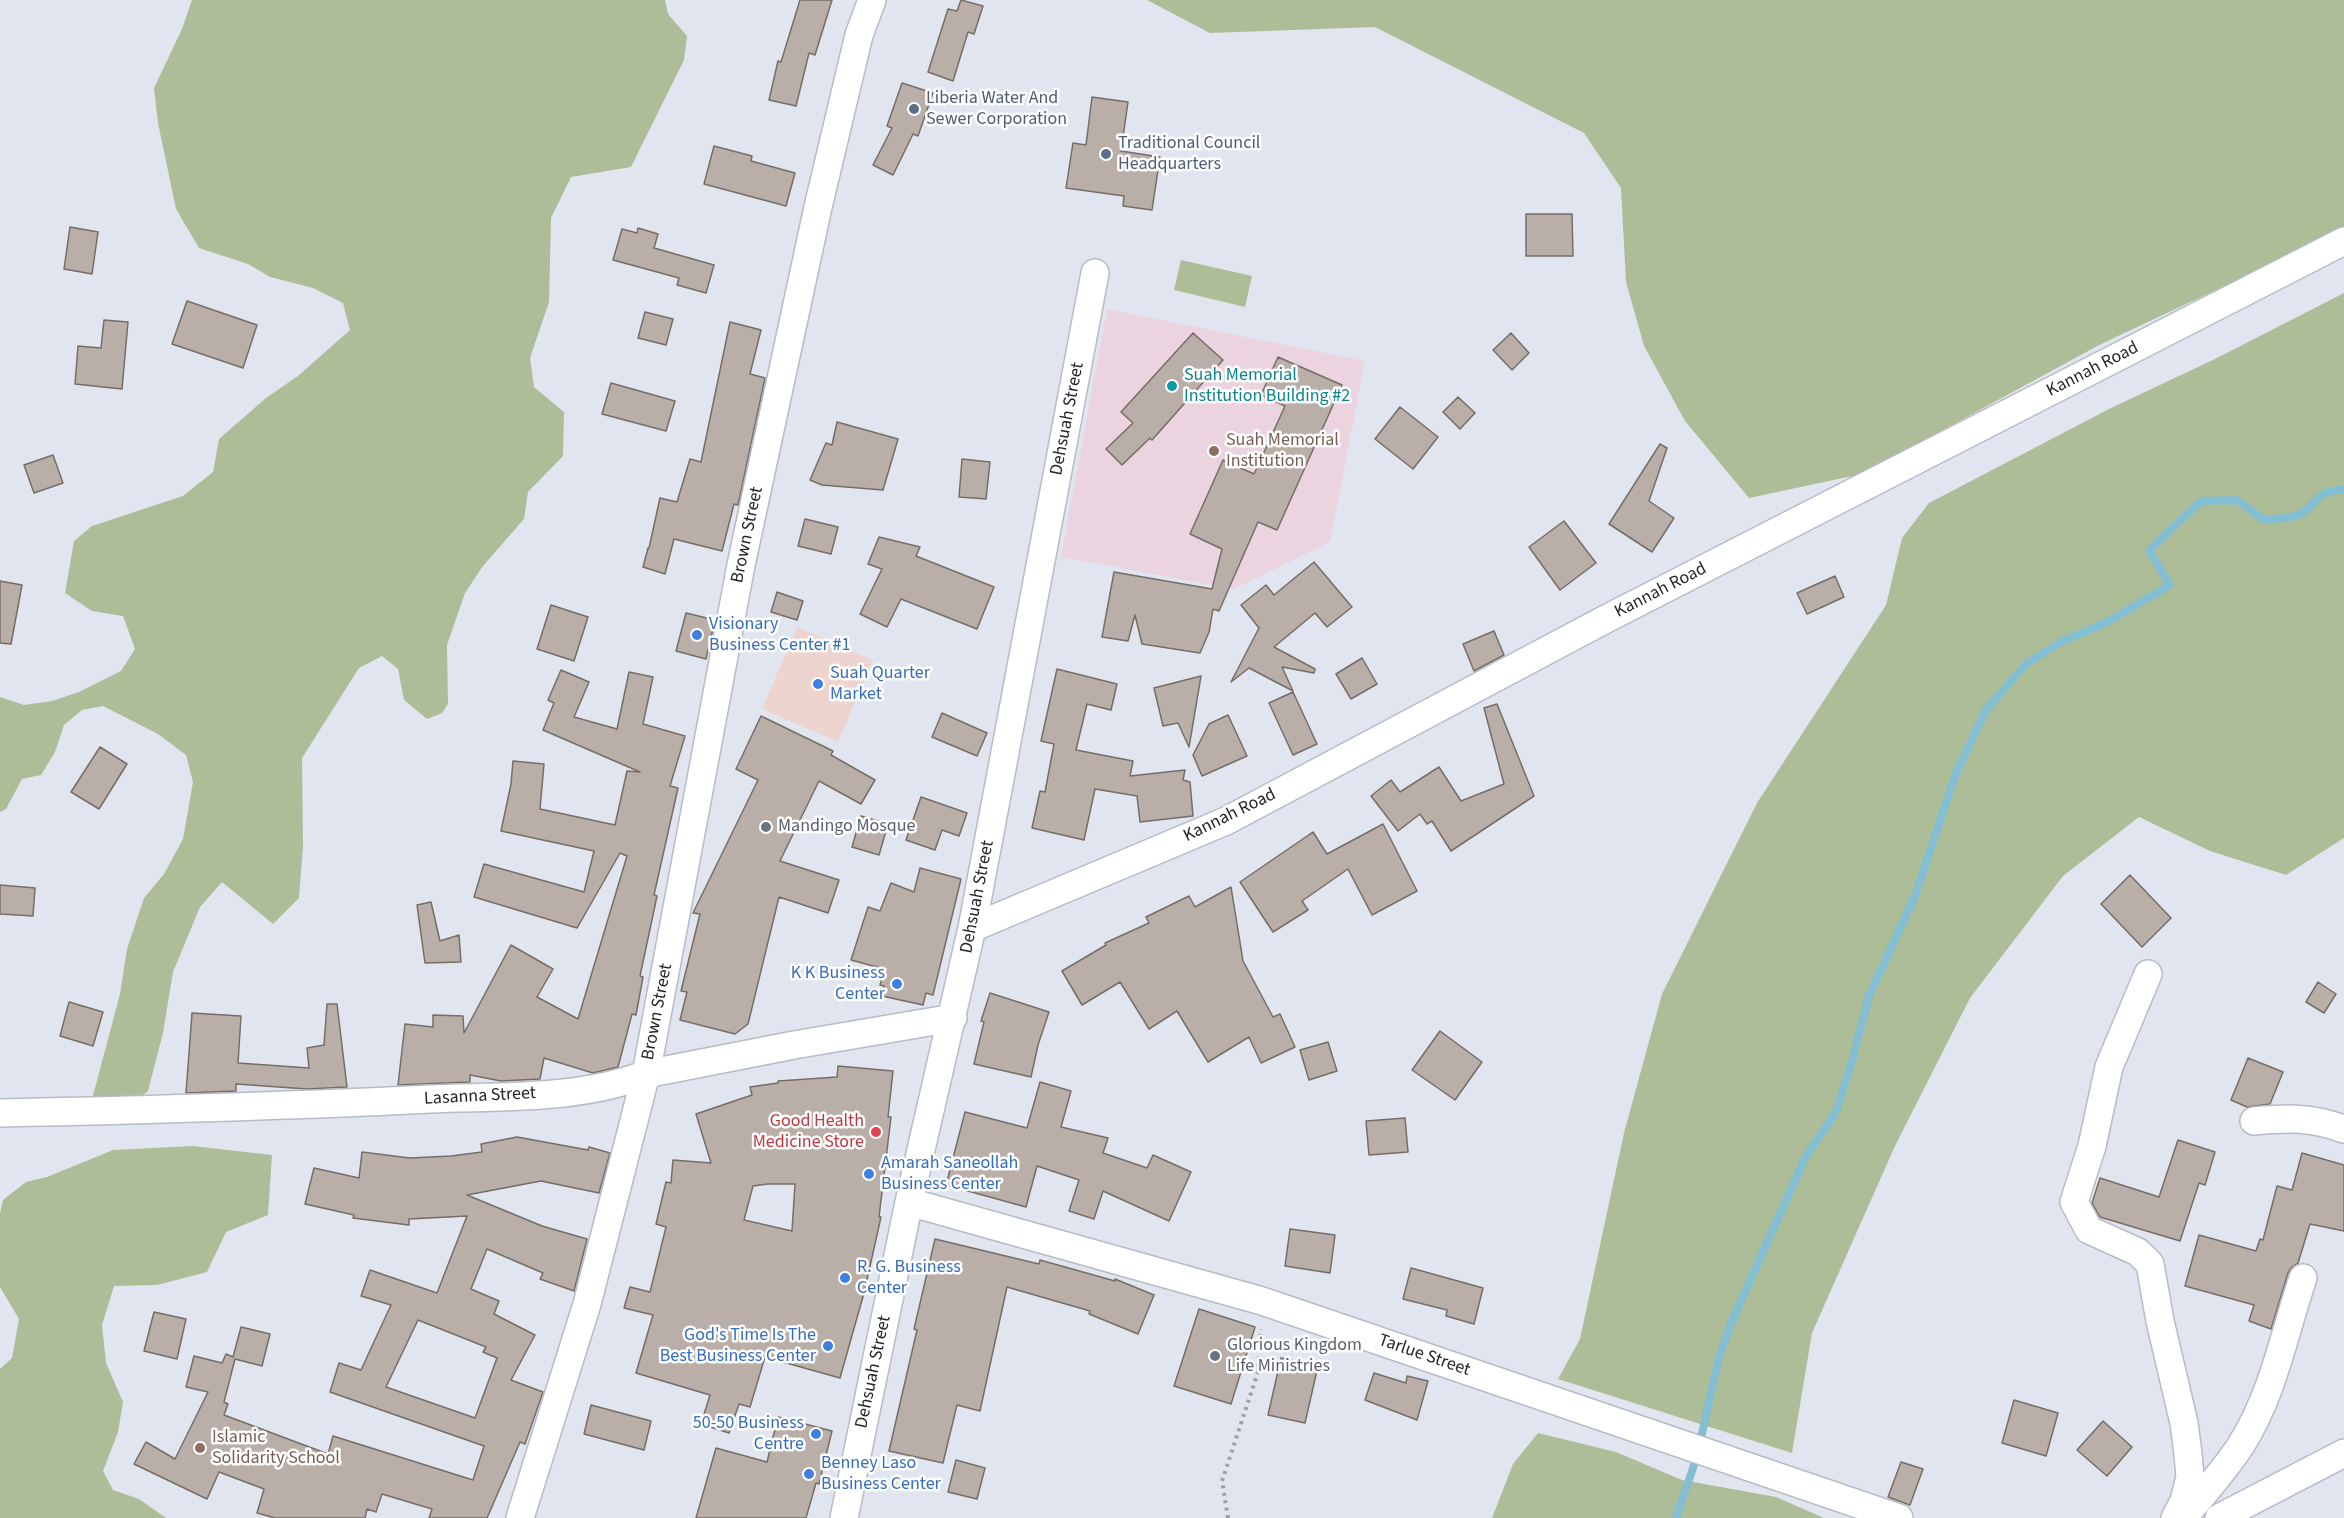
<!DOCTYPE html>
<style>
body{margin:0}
canvas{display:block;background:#e1e5f0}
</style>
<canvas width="2344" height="1518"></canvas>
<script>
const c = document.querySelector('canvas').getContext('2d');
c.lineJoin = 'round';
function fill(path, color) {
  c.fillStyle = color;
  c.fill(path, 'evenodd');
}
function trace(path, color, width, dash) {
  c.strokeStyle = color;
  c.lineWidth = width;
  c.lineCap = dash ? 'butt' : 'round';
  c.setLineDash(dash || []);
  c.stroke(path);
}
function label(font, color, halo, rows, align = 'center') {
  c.font = font + ' "Source Sans 3",sans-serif';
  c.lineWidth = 5;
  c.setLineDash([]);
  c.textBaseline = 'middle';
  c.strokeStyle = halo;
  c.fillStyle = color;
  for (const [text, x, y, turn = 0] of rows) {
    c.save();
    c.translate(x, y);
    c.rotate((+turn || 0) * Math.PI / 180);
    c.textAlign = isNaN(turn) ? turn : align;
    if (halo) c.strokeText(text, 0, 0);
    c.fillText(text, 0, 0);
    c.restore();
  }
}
fill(new Path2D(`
 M797,627L873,660L838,742L762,709Z`), '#eed4cf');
fill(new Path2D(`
 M1107,309L1365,361L1330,542L1234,589L1061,557Z`), '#ebd4df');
fill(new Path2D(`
 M192,0H665L668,14L687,36L684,60L631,167L571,177L551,218L549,302L530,358L534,387L564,412L563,456L528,492L524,519L483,566L465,593L447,645L448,704L442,713L427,719L404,700L398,669L382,656L359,668L302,758L303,846L299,898L273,924L222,882L200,907L173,972L163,1033L148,1091L114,1119L91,1103L120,994L127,949L144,898L164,874L183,839L193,782L186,755L158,734L103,706L82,710L64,725L55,752L41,775L22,779L6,809L0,812V697L24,705L52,701L79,692L121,671L135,649L123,616L92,611L65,593L74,541L92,526L183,496L213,472L219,439L266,398L298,376L350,330L343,303L313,288L270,277L248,264L199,248L176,209L158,123L154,88L182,29Z
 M1147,0H2344V230L2101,344L1862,474L1749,498L1685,421L1644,346L1626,282L1621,188L1584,133L1375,27L1210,33Z
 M1181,260L1252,276L1245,307L1174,290Z
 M2344,293V838L2286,875L2210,851L2139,817L2063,876L1970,998L1895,1146L1812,1333L1792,1453L1558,1379L1580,1339L1624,1133L1662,994L1757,803L1886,605L1902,538L1929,503L2109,409L2215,359Z
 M192,1146L272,1155L268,1215L226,1232L207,1272L157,1285L114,1286L102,1325L106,1363L123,1402L118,1432L103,1471L113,1490L139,1499L166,1518H0V1369L12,1358L19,1319L0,1287V1213L3,1200L26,1182L47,1177L113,1150Z
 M1538,1433L1616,1452L1682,1480L1776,1497L1824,1518H1492L1513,1464Z`), '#adbd98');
trace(new Path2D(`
 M1701,1438L1719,1357L1732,1321L1805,1158L1836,1112L1852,1061L1869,996L1915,896L1956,773L1986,710L2026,664L2059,643L2107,622L2170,585L2149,550L2201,501L2237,500L2264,520C2275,518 2289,519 2298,515C2316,508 2315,489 2344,490
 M1676,1518L1694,1465`), '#83bed2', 8);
const building = new Path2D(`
 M800,0H832L815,55L809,53L796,106L769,100L778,61L781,62Z
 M961,0L983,6L974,34L968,32L953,81L928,72L948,9L957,11Z
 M902,83L933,93L918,136L913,134L893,175L873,165L892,128L887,126Z
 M1092,97L1128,102L1121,151L1160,157L1152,210L1123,206L1124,196L1066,188L1073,143L1086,145Z
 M714,146L752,156L751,161L795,173L786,206L704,184Z
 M1526,214H1572L1573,256H1526Z
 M70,227L98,232L92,274L64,269Z
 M638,228L658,234L654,248L714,265L706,293L677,285L679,278L613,260L622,229L637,233Z
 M187,301L257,325L243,368L172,344Z
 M645,312L673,319L666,345L638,338Z
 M104,320L128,322L122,389L75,384L78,346L101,348Z
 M730,322L761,330L750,374L765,378L738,505L734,504L722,551L674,539L665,574L643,567L648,548H649L660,498L677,502L690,459L701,462Z
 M1193,333L1223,360L1152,440L1150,438L1122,465L1106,449L1133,423L1121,412Z
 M1511,333L1529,353L1512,370L1493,350Z
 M1278,357L1342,385L1277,530L1258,522L1219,611L1213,609L1209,632L1200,653L1142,644L1135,615L1128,641L1102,637L1114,572L1212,589L1222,549L1190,534L1223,460L1254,474L1285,406L1261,395Z
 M611,383L675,401L666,431L602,414Z
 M1458,397L1475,413L1460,429L1443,412Z
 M1400,407L1438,437L1413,469L1375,439Z
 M837,422L898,439L883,490L822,485L810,480L826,443L832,445Z
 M1660,444L1667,448L1649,501L1674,518L1652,552L1609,524Z
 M53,455L63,483L34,493L24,465Z
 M962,459L990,462L986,499L959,497Z
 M805,519L838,527L831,554L798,546Z
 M1564,521L1596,563L1560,590L1529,547Z
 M879,537L920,547L916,556L994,587L977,629L901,599L887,627L860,614L882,569L868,564Z
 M1314,562L1352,607L1327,627L1315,613L1274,647L1315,669L1314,673L1282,667L1293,691L1249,668L1231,682L1259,628L1241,605L1266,585L1274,595Z
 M1835,576L1844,597L1807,614L1797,593Z
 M0,581L22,585L11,644L0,643Z
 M777,592L803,601L797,620L771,612Z
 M551,605L588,617L574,661L537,649Z
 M686,613L715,620L706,659L676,651Z
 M1494,631L1504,655L1474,671L1463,644Z
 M1362,658L1377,684L1351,699L1336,674Z
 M1057,669L1117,684L1111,710L1087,704L1076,750L1133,761L1130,776L1185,770L1183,780L1190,782L1193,816L1140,822L1137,796L1095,789L1084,840L1032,828L1040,791L1045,792L1054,744L1041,741Z
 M561,670L589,682L574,717L617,729L629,672L653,677L643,724L685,736L670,786L678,788L654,895L657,896L640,976L643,977L636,1015L632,1014L618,1067L593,1073L544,1058L540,1079L501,1081L470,1075V1082L398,1085L405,1024L433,1027V1015L463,1016L464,1033L511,945L553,969L537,997L578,1019L627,856L620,853L577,928L474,897L484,864L584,892L594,851L501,831L511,784L513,761L544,764L540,809L615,825L627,771L640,772L543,730L554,703L548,700Z
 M1201,676L1189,747L1178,723L1163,726L1154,688Z
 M1293,692L1317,744L1293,755L1269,703Z
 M1497,704L1534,796L1451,851L1432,821L1427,824L1420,814L1398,831L1371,796L1391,780L1400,792L1439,767L1461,801L1504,784L1484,708Z
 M942,713L987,733L977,756L932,737Z
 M1228,715L1247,756L1202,776L1193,755L1209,724Z
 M761,716L833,751L831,755L875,780L861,804L819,781L780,861L839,880L828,913L779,897L748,1024L735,1034L680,1020L687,992L681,991L700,914L693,913L758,780L736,769Z
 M100,747L127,764L99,809L71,792Z
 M921,797L967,813L959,836L942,830L935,850L906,840Z
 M861,816L888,824L879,855L852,847Z
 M1383,824L1417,891L1372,915L1348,869L1302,901L1308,910L1273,932L1240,882L1313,832L1327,854Z
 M920,868L961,879L933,995L926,993L923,1005L882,996L884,986L880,985L884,969L851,960L868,907L880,911L891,883L914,892Z
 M2130,875L2171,918L2142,947L2101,904Z
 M0,885L35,888L33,916L0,914Z
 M1231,887L1243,961L1273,1017L1280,1014L1295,1047L1261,1063L1249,1037L1208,1062L1177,1011L1149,1029L1120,982L1082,1005L1062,971L1106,945L1105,943L1149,923L1146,917L1189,896L1195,907Z
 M431,902L440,941L459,935L461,962L425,963L417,905Z
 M2318,982L2336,994L2324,1013L2306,1002Z
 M990,993L1049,1012L1038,1045L1031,1077L974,1064L984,1022L981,1021Z
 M69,1002L103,1012L93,1046L60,1036Z
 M327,1004H337L347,1087L307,1089L236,1084V1091L186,1093L192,1013L241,1016L238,1063L309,1068L307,1048L324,1045Z
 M1440,1031L1482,1062L1455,1100L1412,1070Z
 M1328,1042L1337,1071L1309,1080L1300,1050Z
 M2248,1058L2283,1072L2270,1104L2247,1107L2231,1100Z
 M838,1066L893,1071L888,1117H891L879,1217H881L864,1293L840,1378L765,1357L750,1407L739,1404L729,1433L701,1424L710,1395L636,1373L653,1315L624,1308L630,1287L650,1292L666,1227L656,1224L666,1182L671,1183L673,1160L711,1163L696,1114L752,1095L750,1087L778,1083V1081L837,1077ZM768,1184H795L792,1231L744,1220L753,1186Z
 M1040,1082L1071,1091L1061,1127L1108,1138L1103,1153L1147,1168L1153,1155L1191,1172L1169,1221L1103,1191L1094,1219L1069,1211L1079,1180L1037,1166L1026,1207L946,1185L965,1112L1027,1128Z
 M1405,1118L1408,1152L1369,1155L1366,1121Z
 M517,1137L588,1150L589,1147L610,1153L599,1193L541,1181L467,1195L542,1226L587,1239L574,1291L540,1279L543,1273L487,1249L471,1289L499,1301L494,1314L535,1335L511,1380L543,1392L525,1444L520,1442L487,1518H429L432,1509L382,1494L376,1512L367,1509L365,1518H275L257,1513L264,1489L219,1472L207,1499L134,1464L146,1442L175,1459L208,1392L186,1387L194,1356L222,1363L226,1354L233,1357L241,1327L270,1334L262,1366L235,1359L224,1402L228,1404L224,1415L328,1454L333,1436L473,1480L484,1446L330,1392L339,1363L361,1370L391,1305L361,1296L370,1270L437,1293L467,1216L409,1219V1225L353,1218L354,1215L305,1204L314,1168L359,1178L362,1152L410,1158L451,1156L482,1152L481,1144ZM418,1320L486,1347L483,1352L497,1358L475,1418L386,1387Z
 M2178,1140L2215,1152L2205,1185L2199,1183L2180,1241L2100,1217L2092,1203L2100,1178L2159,1197Z
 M2302,1153L2344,1165V1231L2310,1224L2298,1263L2292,1267L2288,1273L2271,1329L2249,1321L2254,1305L2185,1286L2199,1235L2256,1251L2260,1239L2263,1240L2277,1186L2292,1190Z
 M1290,1229L1335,1235L1330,1273L1285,1266Z
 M935,1239L1039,1264L1040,1260L1115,1281V1279L1154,1295L1138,1334L1089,1314L1090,1311L1007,1287L980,1411L957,1405L943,1463L889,1451L917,1330L914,1329Z
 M1411,1268L1483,1288L1474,1324L1446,1316L1447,1310L1403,1299Z
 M1199,1309L1255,1327L1231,1404L1174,1386Z
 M154,1312L186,1319L177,1359L144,1351Z
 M1281,1358L1318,1366L1305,1423L1268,1415Z
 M1374,1373L1406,1383L1407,1376L1428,1381L1417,1420L1365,1400Z
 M2014,1400L2058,1413L2046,1456L2002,1443Z
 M591,1405L651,1421L644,1450L584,1434Z
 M778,1417L832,1431L819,1484L816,1483L806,1518H696L716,1448L767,1462Z
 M2103,1421L2132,1447L2107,1476L2077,1450Z
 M956,1460L985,1468L977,1499L948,1492Z
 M1901,1462L1923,1469L1910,1505L1888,1497Z`);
fill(building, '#b9afa8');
trace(building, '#766d67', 1.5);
const minor = new Path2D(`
 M972,928L1226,821L1604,620L2344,241
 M2148,974L2109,1067L2092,1146L2074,1202L2089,1230L2138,1252L2150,1264L2160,1321L2184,1423L2188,1454L2190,1477L2184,1501L2175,1518
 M0,1113C144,1110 287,1106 431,1099C502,1096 580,1100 646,1074L794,1045L953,1018
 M2254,1121C2289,1118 2310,1117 2344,1129
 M909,1202L1262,1301L1899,1518
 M2184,1517C2203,1494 2225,1470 2241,1445C2273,1395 2284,1334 2303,1278
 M520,1518L587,1304L646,1074L741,565L818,207L859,35L872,0
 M844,1518L909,1202L972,928L1095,273
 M2219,1518L2344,1453`);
trace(minor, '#b7bbc6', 30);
trace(new Path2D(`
 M1228,1518L1222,1481L1258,1372L1261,1329`), '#9da0a8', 4, [3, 4.5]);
trace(minor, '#fff', 27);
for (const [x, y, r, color] of [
 [914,109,6,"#5c6f8a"],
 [1106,154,6,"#5c6f8a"],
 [1172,386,6,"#0f9aa8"],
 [1214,451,6,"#8d6e63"],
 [697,635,6,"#3f7fe0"],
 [818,684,6,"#3f7fe0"],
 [766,827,6,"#6b7280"],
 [897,984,6,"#3f7fe0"],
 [876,1132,6,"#e0444e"],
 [869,1174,6,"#3f7fe0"],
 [845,1278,6,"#3f7fe0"],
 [828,1346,6,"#3f7fe0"],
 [1215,1356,6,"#6b7280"],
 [816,1434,6,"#3f7fe0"],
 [200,1448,6,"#8d6e63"],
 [809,1474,6,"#3f7fe0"]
]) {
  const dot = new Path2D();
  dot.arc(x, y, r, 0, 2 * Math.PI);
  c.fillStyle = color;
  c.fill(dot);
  trace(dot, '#fff', 2);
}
label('18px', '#4e5e75', '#fff', [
 ["Liberia Water And",926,99],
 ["Sewer Corporation",926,120],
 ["Traditional Council",1118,144],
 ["Headquarters",1118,165]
], 'left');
label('18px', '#232529', '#fff', [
 ["Kannah Road",2093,370,-27],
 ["Dehsuah Street",1068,419,-79],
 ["Brown Street",748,535,-78],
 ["Kannah Road",1661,591,-27],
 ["Kannah Road",1230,816,-26],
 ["Dehsuah Street",978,897,-79],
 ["Brown Street",658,1012,-79],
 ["Lasanna Street",480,1097,-3],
 ["Tarlue Street",1424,1356,19],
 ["Dehsuah Street",874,1372,-78]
]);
label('18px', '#0d838f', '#fff', [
 ["Suah Memorial",1184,376],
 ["Institution Building #2",1184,397]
], 'left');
label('18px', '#785e54', '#fff', [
 ["Suah Memorial",1226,441],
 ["Institution",1226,462],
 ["Islamic",212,1438],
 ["Solidarity School",212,1459]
], 'left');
label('18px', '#366cbe', '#fff', [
 ["Visionary",709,625],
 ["Business Center #1",709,646],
 ["Suah Quarter",830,674],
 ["Market",830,695],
 ["K K Business",885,974,"right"],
 ["Center",885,995,"right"],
 ["Amarah Saneollah",881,1164],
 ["Business Center",881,1185],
 ["R. G. Business",857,1268],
 ["Center",857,1289],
 ["God's Time Is The",816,1336,"right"],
 ["Best Business Center",816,1357,"right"],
 ["50-50 Business",804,1424,"right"],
 ["Centre",804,1445,"right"],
 ["Benney Laso",821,1464],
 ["Business Center",821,1485]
], 'left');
label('18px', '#5b616d', '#fff', [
 ["Mandingo Mosque",778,827],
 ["Glorious Kingdom",1227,1346],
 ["Life Ministries",1227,1367]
], 'left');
label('18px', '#be3a42', '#fff', [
 ["Good Health",864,1122],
 ["Medicine Store",864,1143]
], 'right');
</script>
